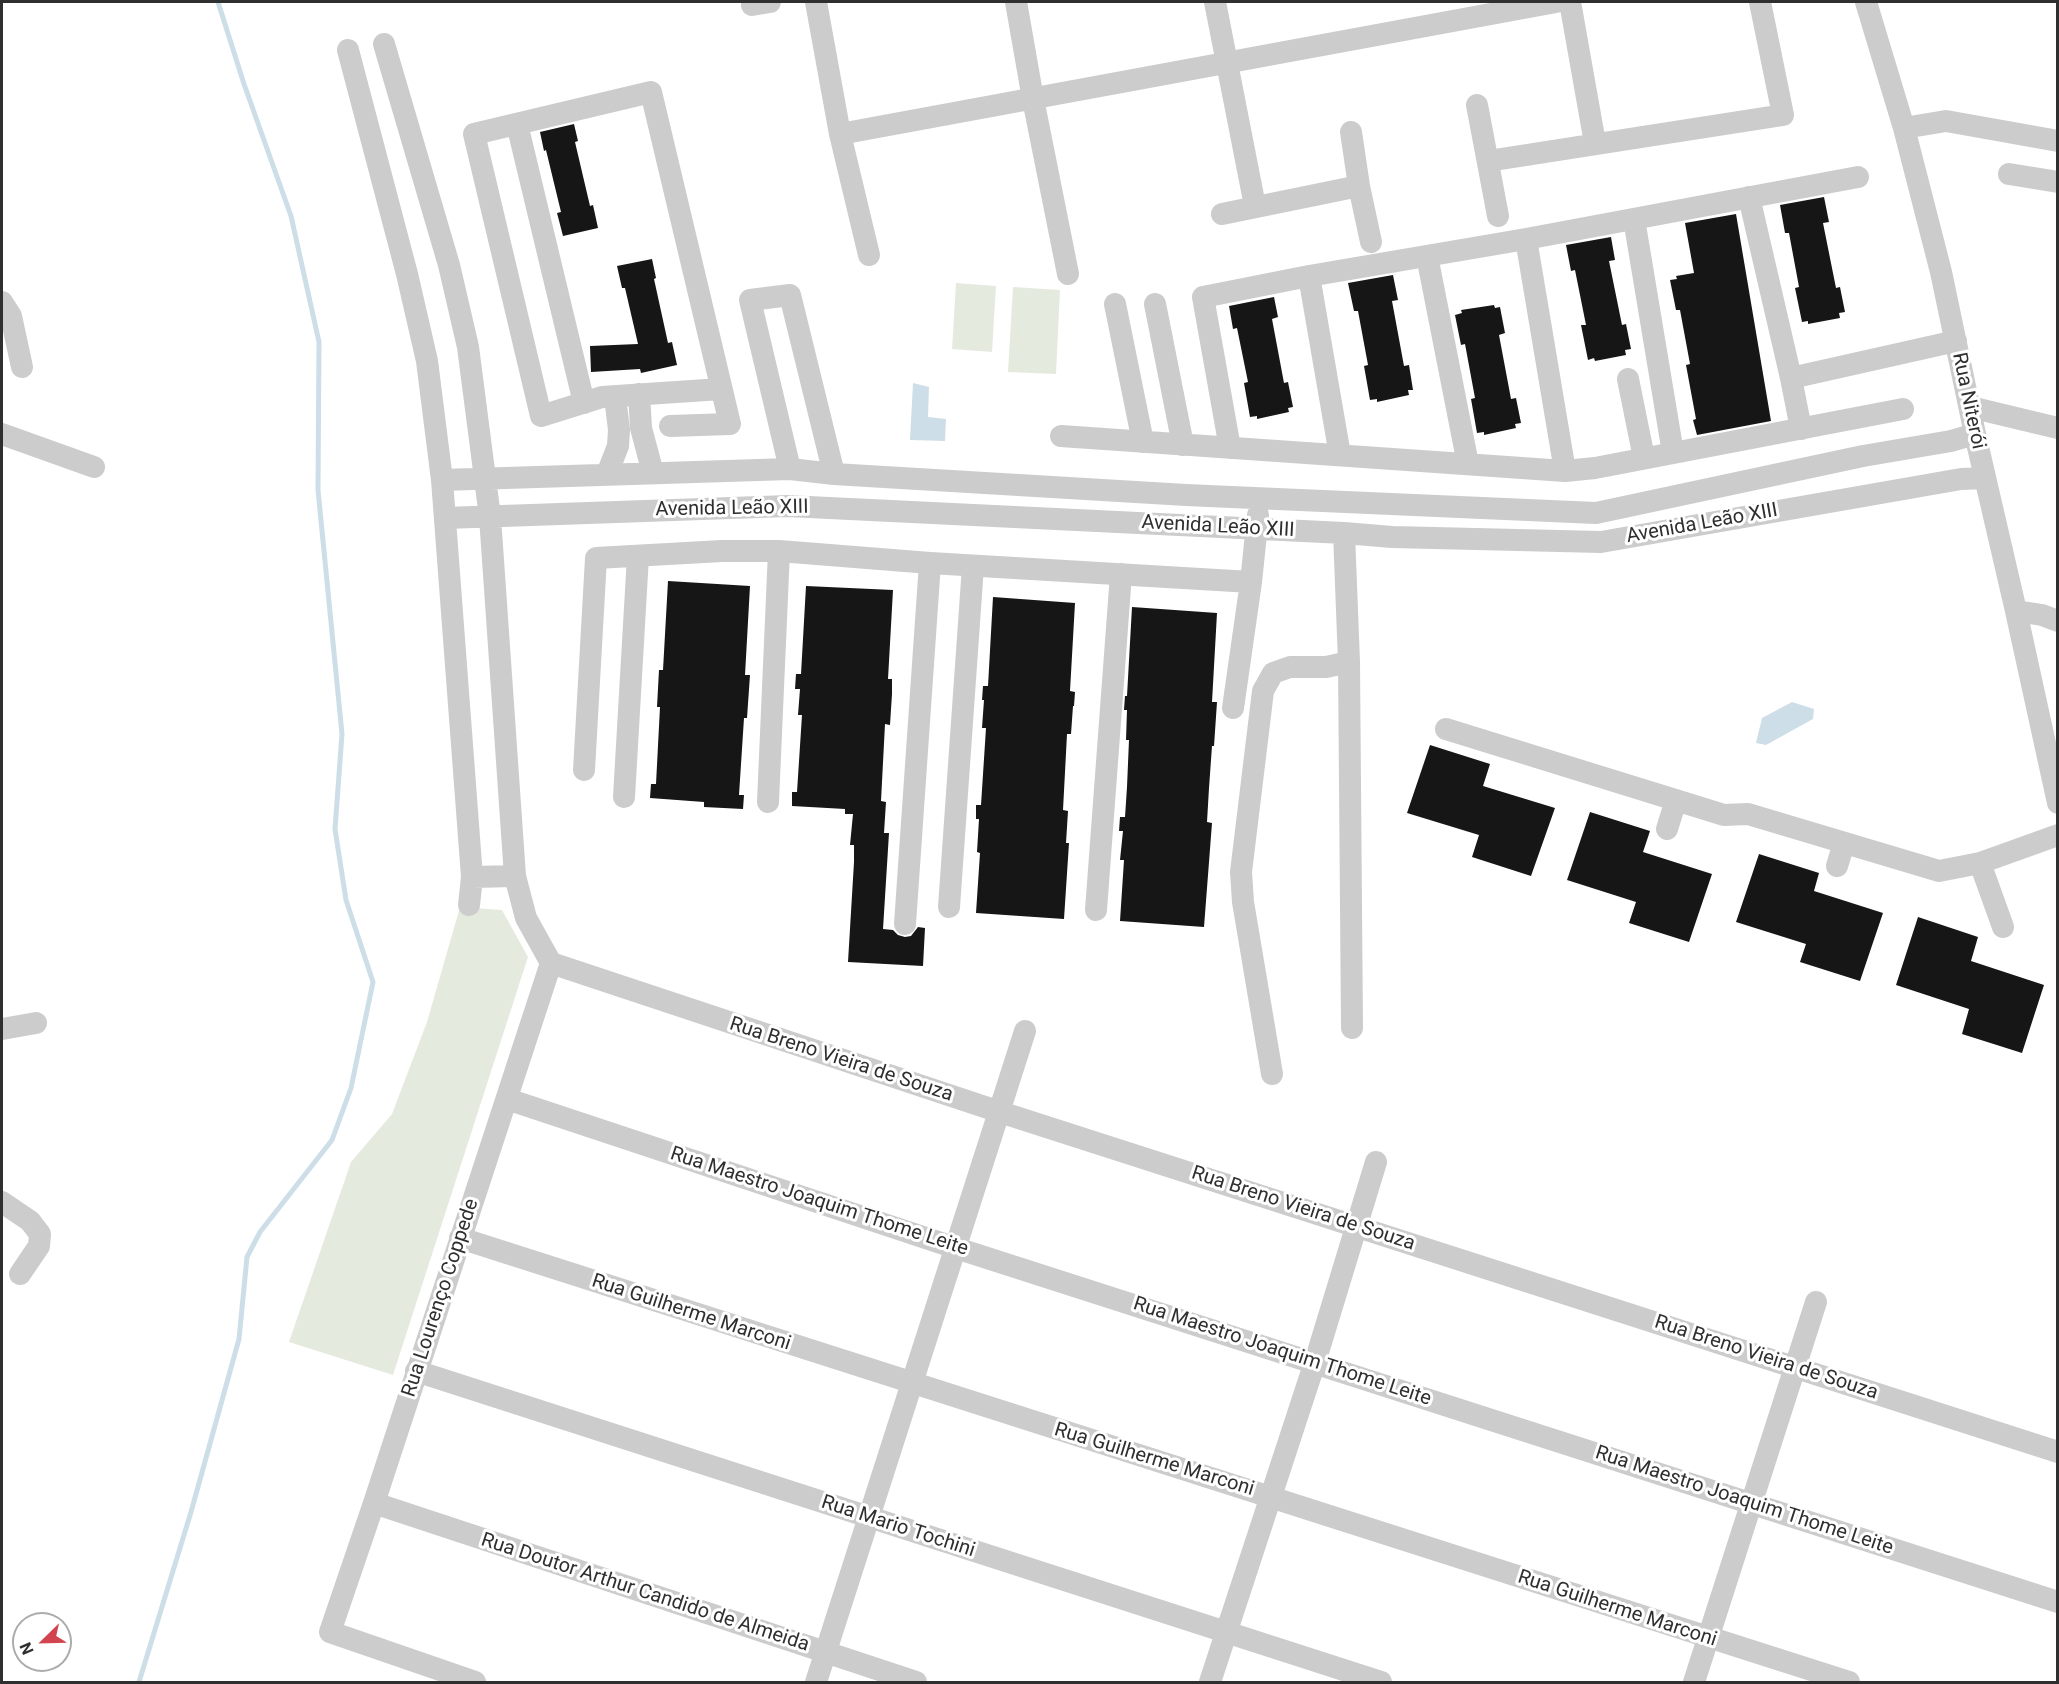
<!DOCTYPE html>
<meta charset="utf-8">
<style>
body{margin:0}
#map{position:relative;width:2059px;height:1684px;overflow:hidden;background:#fff;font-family:Roboto,sans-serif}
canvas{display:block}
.frame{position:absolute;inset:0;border:3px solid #2f2f2f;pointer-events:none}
.north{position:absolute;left:12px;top:1612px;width:60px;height:60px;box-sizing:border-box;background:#fff;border:2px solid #acacac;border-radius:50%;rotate:247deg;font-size:16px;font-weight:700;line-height:24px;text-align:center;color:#2f2f2f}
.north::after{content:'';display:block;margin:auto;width:21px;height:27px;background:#d24550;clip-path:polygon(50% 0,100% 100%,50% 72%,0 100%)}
</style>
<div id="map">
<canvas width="2059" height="1684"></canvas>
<div class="frame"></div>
<div class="north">N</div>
</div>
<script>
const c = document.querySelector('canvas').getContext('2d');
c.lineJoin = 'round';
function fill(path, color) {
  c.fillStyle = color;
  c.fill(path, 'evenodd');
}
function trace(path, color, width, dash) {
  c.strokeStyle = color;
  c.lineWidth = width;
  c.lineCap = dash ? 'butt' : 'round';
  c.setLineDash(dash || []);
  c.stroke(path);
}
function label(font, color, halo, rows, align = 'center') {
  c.font = font + ' Roboto,sans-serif';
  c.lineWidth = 6;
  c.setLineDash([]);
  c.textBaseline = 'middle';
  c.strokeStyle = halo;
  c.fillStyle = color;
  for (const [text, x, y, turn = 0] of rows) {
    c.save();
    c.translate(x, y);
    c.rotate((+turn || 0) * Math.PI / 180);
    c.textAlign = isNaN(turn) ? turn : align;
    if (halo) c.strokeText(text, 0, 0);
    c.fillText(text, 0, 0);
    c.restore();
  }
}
fill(new Path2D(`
 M956,283L996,286L992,352L952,349Z
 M1013,287L1060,290L1056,374L1008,372Z
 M460,907L502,910L528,957L393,1375L289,1342L351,1162L392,1114L427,1022Z`), '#e5eade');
fill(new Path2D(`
 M913,383L929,387L928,417L946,419L945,441L910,440Z
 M1792,702L1814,709L1813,719L1766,745L1756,743L1762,718Z`), '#cddee8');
trace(new Path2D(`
 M139,1682L191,1512L239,1339L247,1257L260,1232L332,1140L351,1088L373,982L346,900L335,829L342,734L318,490L319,342L291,216L244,84L218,2`), '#cddee8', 5);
fill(new Path2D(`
 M574,124L578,141L575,142L590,206L593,205L598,228L563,236L557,213L561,212L546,150L544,151L540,132Z
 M1824,197L1829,222L1823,223L1836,288L1840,287L1845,312L1839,313L1840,318L1808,324V321L1802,322L1795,288L1799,287L1789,233H1785L1780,205Z
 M1736,214L1771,421L1697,435L1693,420L1696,419L1686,365L1690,364L1680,310H1676L1670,280L1677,279L1676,276L1694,273L1685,223Z
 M1611,237L1615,260L1609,261L1622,325L1626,324L1631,349L1625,350L1626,355L1595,361L1594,358L1588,360L1581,325H1586L1575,270L1571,271L1566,245Z
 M652,259L656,278L654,279L668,343L672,342L677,365L641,373L640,369L591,372L590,346L638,344L625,288H622L617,266Z
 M1393,275L1398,300L1392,301L1404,366L1409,365L1413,390H1408L1409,395L1377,402V399L1370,400L1364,366L1368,365L1358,311H1354L1348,283Z
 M1274,297L1278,317L1272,319L1284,383L1288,382L1293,407L1288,408L1289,412L1257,419V416L1250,417L1244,383L1248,382L1237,328L1233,329L1229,306Z
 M1494,305L1495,308L1500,307L1505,333L1499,335L1511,399L1516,398L1521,423L1515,424L1516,428L1484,435V432L1477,433L1471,399L1475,398L1465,344L1461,345L1455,315L1462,313L1461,310Z
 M668,581L750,586L745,675H750L747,718H744L739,795H744L743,809L704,807V802L650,798L651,784H656L660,707H657L659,670H663Z
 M806,586L893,590L888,679H892V694L890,725L885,724L881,801L886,802L884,833H889L883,929L893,930L898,935L905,937L911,936L918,927L925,928L923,966L848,962L854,862V845H850L853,814H845V809L792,806V792H797L802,715H798L800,689H795L796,674H801Z
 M993,597L1075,603L1070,691L1075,692L1074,706H1073L1071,734H1067L1063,810L1068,811L1066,843H1069L1064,919L976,913L980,853L977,852L979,819H976V805H981L986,728H982L984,700H982L983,686H988Z
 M1132,607L1217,613L1212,702H1217L1214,746H1212L1209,788L1207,822L1212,823L1204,927L1120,921L1124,860H1120L1123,831H1119L1120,817H1125L1127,787L1129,740H1126L1127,710H1124L1125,696H1127Z
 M1430,745L1490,764L1483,786L1555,808L1531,876L1472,857L1479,835L1407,813Z
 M1590,812L1650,831L1643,852L1712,874L1689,942L1629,923L1636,902L1567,880Z
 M1759,854L1819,873L1814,891L1883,913L1860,981L1800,962L1806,944L1736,922Z
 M1918,917L1978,937L1971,961L2044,985L2022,1053L1962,1034L1969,1009L1896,985Z`), '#161616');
trace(new Path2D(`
 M816,2L840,134L869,255
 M1016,2L1033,99L1068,274
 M1215,2L1255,206
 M1570,2L1595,143
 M1866,2L1904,128L1941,272L1975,434L2016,611L2058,803
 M752,5L770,2
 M384,44L449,265L468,347L490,517L515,876L526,918L551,963
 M348,50L407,274L427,361L442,480L472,877L469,905
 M1477,105L1498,216
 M517,124L584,403
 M1904,128L1946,121L2058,141
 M1351,132L1359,186L1371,242
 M840,134L1556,2
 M1488,161L1783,115L1760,2
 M2009,174L2058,182
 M1749,197L1791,378L1956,341
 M1222,214L1359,186
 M1634,219L1673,453
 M1526,239L1565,471
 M1427,256L1468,464
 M1309,276L1340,455
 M2,302L11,316L22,367
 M1115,304L1143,442
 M1155,304L1183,445
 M1791,378L1801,429
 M1628,379L1644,458
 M639,394L641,428L653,473
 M1970,407L2058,428
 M670,426L730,424L651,92L474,134L541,416L602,397L721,389
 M2,434L94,467
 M1061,436L1565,471L1595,468L1903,409
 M1230,448L1203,297L1309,276L1526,239L1858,177
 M790,469L750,300L790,295L834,474
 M607,474L618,446L619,430L615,397
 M442,480L790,469L834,474L1186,495L1596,513L1863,456L1951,441L1975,434
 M445,518L788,506L1344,533L1392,537L1601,542L1961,479L1985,478
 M1344,533L1349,662L1352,1028
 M2016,611L2042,615L2058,621
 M1233,708L1251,582L1258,515
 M1446,729L1724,815L1748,814L1939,871L1980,863L2058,835
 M584,770L596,558L722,551H779L930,563L1251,582
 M624,797L638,556
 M768,802L779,551
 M1667,829L1676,800
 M1980,863L2003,927
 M1837,866L1844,843
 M472,877L515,876
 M949,907L973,566
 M1096,910L1121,574
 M905,924L930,563
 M551,963L1000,1112L2058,1452
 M2,1029L36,1023
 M1272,1074L1243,902L1241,872L1263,691L1273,673L1290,667H1326L1349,662
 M507,1099L956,1248L2058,1602
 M2,1202L30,1221L40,1234L39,1246L20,1274
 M460,1238L1849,1682
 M416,1371L1381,1682
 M374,1503L916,1682
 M475,1682L330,1632L374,1503L551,963
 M816,1682L1025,1031
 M1210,1682L1315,1362L1376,1162
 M1694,1682L1816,1302`), '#ccc', 22);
label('20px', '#2f2f2f', '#fff', [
 ["Rua Niterói",1968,401,78],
 ["Avenida Leão XIII",732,509,-1],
 ["Avenida Leão XIII",1702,524,-10],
 ["Avenida Leão XIII",1218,527,3],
 ["Rua Breno Vieira de Souza",841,1060,18],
 ["Rua Maestro Joaquim Thome Leite",819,1202,18],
 ["Rua Breno Vieira de Souza",1303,1209,18],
 ["Rua Lourenço Coppede",441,1298,-72],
 ["Rua Guilherme Marconi",691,1313,18],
 ["Rua Maestro Joaquim Thome Leite",1282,1352,18],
 ["Rua Breno Vieira de Souza",1766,1358,18],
 ["Rua Guilherme Marconi",1154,1460,17],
 ["Rua Maestro Joaquim Thome Leite",1744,1501,18],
 ["Rua Mario Tochini",898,1527,18],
 ["Rua Doutor Arthur Candido de Almeida",645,1593,18],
 ["Rua Guilherme Marconi",1617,1609,18]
]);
</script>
